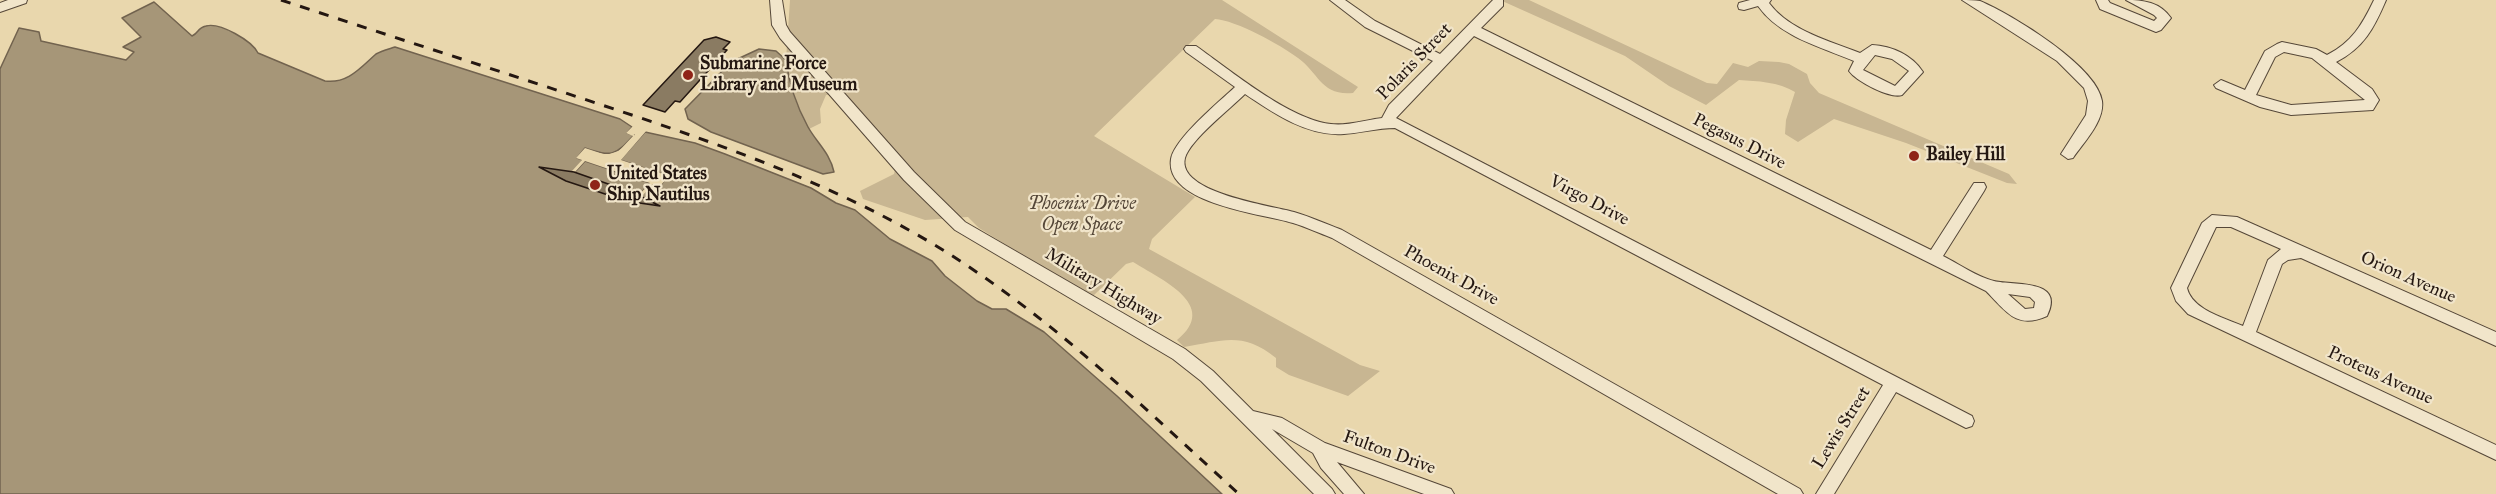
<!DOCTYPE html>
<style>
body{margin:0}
canvas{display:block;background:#e9d7ad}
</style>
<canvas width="2496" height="494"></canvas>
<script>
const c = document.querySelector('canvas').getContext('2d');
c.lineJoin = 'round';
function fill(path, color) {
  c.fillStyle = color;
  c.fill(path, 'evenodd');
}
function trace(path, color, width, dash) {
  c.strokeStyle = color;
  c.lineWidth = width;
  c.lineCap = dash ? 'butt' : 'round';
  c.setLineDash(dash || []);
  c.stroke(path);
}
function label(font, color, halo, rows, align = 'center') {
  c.font = font + ' "IM FELL Great Primer",serif';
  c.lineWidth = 4.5;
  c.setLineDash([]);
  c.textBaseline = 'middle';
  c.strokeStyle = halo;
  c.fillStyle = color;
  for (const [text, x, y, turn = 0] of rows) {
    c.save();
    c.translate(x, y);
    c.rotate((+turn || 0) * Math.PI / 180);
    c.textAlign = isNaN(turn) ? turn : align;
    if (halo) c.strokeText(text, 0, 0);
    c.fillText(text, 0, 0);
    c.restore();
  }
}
fill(new Path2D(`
 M790,0H1222L1358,87L1353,93C1321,96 1319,73 1298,58C1281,45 1235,20 1215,19L1094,136L1195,197L1152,239L1149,249L1360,365L1380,371L1348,396L1289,375L1276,367V358C1242,331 1223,341 1184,347L1177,340C1221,305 1160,279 1133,262L1126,264L1091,298L979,228L968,217L925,220L863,199L860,191L894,174L898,156L842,94L826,95L820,109L821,123L809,129L790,88L786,60Z
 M1500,0H1529L1707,83L1717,84L1733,63L1748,67L1759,61L1779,62L1789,64L1807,74L1810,83L1819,93L2009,174L2017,184L2007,183L1906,143L1834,119L1798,142L1785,134L1786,120L1795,92C1779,82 1757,81 1739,80L1706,105L1669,86L1625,56Z`), '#c8b692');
const water = new Path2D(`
 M154,2L192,36C199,33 197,28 206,26C220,22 252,41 258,53L325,81C348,84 361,67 376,54C381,51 389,49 395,47L620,119L632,127L627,133L634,135C615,156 612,157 585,148L577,158L583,160L575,172L585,161L650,183L639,195L653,184L660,186L668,176L620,160L645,132L695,143L725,154L811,188L836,203L855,210L890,239L932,261L945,276L977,301L992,309H1006L1044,332L1117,396L1222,494H0V69L19,28L39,32L41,41L126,60L134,52L123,47L141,37L122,18Z
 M759,49L776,51L786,60C789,85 796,105 808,127C817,143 830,153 834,172L823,174L711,132L688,119L685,109L731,62Z`);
fill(water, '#a69678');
trace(water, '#72634f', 1.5);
fill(new Path2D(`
 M633,126L635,128L632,132L636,137L620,154L606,158L586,151L581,157L659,183L664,177L617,161L643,130H647L621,160L669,176L660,186L653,184L642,196L639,195L650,183L585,161L575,172L572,171L582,160L576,158L585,148L606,155L619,151L633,136L626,133Z`), '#e9d7ad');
const building = new Path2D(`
 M716,37L730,42L723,49L727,50L680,102L675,101L665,112L643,105L704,40Z
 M539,167L574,172L634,193L660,206L626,201L566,181Z`);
fill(building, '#8a7b62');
trace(building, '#241711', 1.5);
const minor = new Path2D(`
 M8,0H27L26,3L0,12V3Z
 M770,0H782L786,25L790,32L914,172L965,222L1185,349L1213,371L1253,411L1282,418L1325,443L1451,489L1454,494H1424L1337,462L1364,494H1344L1321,468L1313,453L1272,429L1332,489L1335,494H1314L1201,381L1173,359L955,230L904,180L780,38L772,25Z
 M1330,0H1345L1375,21L1440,54L1493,0H1503V6L1481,28L1931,250L1974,183H1984L1986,187L1984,191L1943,256C1959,264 1977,277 1994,281C2013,286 2066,278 2047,316C2016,330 2006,311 1986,291L1474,36L1396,118L1972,416L1974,421L1972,426L1966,428L1896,392L1834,494H1816L1883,385L1395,128C1377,128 1361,133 1344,134C1308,137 1273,113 1245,94C1231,108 1190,140 1185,158C1176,193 1273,206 1294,212C1311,217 1326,224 1342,230L1800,489L1803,494H1778L1332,238C1319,233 1306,227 1293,223C1264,214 1164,204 1171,159C1174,139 1220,101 1235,87L1186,52L1184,49L1186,46H1196C1230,70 1290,120 1331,124C1348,126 1365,120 1382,118L1389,105L1433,61L1365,27ZM2008,294L2030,297L2035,302L2034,308L2025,309Z
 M1750,0H1771L1769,3C1790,31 1830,41 1860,53L1872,45C1892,46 1912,55 1923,72L1902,95C1890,99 1856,81 1849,71L1854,61C1821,47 1780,37 1758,6L1744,10L1739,9L1738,6L1739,3ZM1875,55L1892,59L1909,71L1895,86L1863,70Z
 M1962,0C1967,0 1975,0 1980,1C2011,14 2097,66 2102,101C2105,121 2083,143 2073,158L2068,159L2061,154L2086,115L2088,101L2084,88L2057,61Z
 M2096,0H2108L2110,3L2154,21L2157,18L2154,15L2126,0C2143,0 2160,2 2171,18L2161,30L2156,32L2100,9Z
 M2374,0H2386C2374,28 2364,48 2336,62L2372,89L2379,100L2373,110L2291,115L2260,107L2216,88L2214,85L2221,80L2245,90L2265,51L2277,44L2282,42L2316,49L2327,55C2352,42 2362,25 2374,0ZM2284,52L2312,58L2365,100L2291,105L2256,95L2275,57Z
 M2212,215L2237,217L2496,332V346L2301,258L2288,260L2282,264L2256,332L2496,445V460L2188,314L2176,301L2171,288L2202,223ZM2216,227H2231L2281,249L2268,260L2243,326C2225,318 2192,310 2187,288Z`);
trace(minor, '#554738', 2);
fill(minor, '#f1e5ca');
trace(new Path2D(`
 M281,0C387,35 493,69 599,104C716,143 833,183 938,247C1049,315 1143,407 1239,494`), '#241711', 3, [10, 10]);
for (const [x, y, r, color] of [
 [688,75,6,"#8f2418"],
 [1914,156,6,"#8f2418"],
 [595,185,6,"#8f2418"]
]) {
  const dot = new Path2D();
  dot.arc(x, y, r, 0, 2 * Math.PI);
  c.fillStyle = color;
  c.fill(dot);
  trace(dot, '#f1e5ca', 2);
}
label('18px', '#241711', '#f1e5ca', [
 ["Polaris Street",1415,62,-46],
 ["Pegasus Drive",1739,142,27],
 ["Virgo Drive",1589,201,28],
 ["Phoenix Drive",1451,276,29],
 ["Orion Avenue",2408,278,24],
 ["Military Highway",1103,287,31],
 ["Proteus Avenue",2380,376,25],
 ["Lewis Street",1842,428,-58],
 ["Fulton Drive",1389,453,20]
]);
label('bold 18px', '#241711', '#f1e5ca', [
 ["Submarine Force",700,65],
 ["Library and Museum",700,86],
 ["Bailey Hill",1926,156],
 ["United States",607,175],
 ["Ship Nautilus",607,196]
], 'left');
label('italic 18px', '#554738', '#f1e5ca', [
 ["Phoenix Drive",1082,205],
 ["Open Space",1082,226]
]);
</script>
